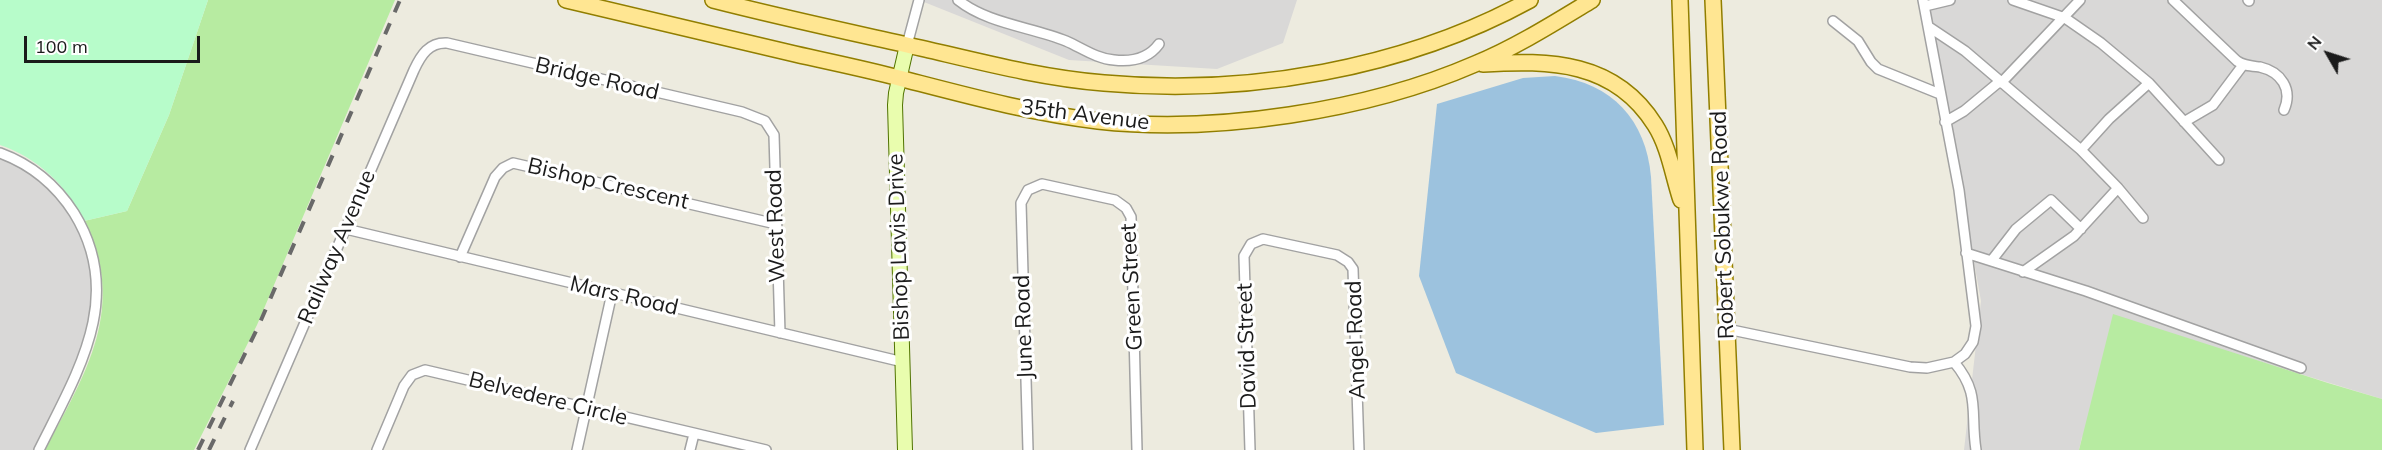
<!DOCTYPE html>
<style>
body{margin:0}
#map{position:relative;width:2382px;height:450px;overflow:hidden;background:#edebdf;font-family:Mulish,sans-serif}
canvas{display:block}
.north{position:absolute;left:2298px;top:24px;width:60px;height:60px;-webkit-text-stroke:4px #fff;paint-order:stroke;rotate:309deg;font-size:16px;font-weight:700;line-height:24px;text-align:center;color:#1b1b1b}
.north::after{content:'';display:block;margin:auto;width:21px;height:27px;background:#1b1b1b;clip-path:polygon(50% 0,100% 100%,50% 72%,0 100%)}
.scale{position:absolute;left:24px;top:36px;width:176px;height:27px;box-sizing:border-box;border:3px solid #1b1b1b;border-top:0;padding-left:8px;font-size:18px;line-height:21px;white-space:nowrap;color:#1b1b1b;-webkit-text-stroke:4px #fff;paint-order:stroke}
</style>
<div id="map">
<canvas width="2382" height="450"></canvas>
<div class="north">N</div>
<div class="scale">100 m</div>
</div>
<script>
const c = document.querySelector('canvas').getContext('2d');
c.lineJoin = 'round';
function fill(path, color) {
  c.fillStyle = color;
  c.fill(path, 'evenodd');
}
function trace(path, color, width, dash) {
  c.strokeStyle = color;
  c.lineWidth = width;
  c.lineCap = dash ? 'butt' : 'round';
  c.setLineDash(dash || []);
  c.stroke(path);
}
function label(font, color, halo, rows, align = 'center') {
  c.font = font + ' Mulish,sans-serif';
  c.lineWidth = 6;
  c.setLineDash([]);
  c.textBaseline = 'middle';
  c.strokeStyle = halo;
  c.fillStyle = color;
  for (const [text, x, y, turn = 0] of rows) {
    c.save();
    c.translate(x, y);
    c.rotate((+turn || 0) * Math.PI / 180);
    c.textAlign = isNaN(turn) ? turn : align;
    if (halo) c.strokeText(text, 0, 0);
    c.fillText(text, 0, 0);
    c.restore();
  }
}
fill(new Path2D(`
 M919,0H1297L1283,43L1217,69L1069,60Z
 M1927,0H2382V399L2222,350L2082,437L2079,450H1964L1981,301Z
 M0,154L9,157L63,199L92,255V327L37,450H0Z`), '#d9d8d7');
fill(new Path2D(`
 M208,0H395L257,325L194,450H45C86,373 128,307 84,221L127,211L169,115Z
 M2113,314L2328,383L2382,399V450H2079Z`), '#b7eba1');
fill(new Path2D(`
 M0,0H208L169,115L127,211L84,221C66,185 38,158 0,145Z`), '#b7fcca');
fill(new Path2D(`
 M1555,76C1612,83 1646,120 1651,177L1664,425L1596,433L1456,373L1419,276L1437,104L1523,78Z`), '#9cc2de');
const street = new Path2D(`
 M958,0C988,24 1032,27 1066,41C1082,48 1097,59 1114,60C1131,62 1148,59 1159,44
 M2013,0L2065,18L2101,43L2149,83L2219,160
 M2173,0L2237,61C2244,66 2251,66 2260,67C2281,72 2293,89 2284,110
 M2248,0L2249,1
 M1925,6L1950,0
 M1833,21L1858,41L1871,62L1878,69L1940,94
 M1929,27L1965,51L2081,150L2118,188L2143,218
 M907,45L919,0
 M2001,83L2080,0
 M1945,122L1964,111L1999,82
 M2184,122L2213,105L2243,65
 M2081,150L2109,119L2149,83
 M0,153C30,164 56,185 74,213C126,297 77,373 39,450
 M346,229L903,362
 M1966,253L2086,291L2301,368
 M460,257L495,177L503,168L513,163L776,224
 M1992,260L2016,229L2051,200L2081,229
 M2023,272L2074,236L2118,188
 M1727,329L1910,367L1927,368L1954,362L1965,354L1973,342L1976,326L1959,190L1923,0
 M1954,362C1981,394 1970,412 1976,450
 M250,450L414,70C421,55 429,42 447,43L742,112L765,121L774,135L780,333
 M377,450L404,386L412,375L425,370L766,450
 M577,450L612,293
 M690,450L694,434
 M1028,450L1021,203L1028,190L1042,184L1115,200L1126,208L1131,217L1137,450
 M1250,450L1244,256L1251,244L1263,239L1337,255L1348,262L1353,269L1359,450`);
const secondary = new Path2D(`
 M905,450L895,105L896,93L907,45`);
const primary = new Path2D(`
 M566,0C642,18 719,36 795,54C830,62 865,69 899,78C965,95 1030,113 1098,121C1215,134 1367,111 1475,64C1516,47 1554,23 1592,0
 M713,0C783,18 854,33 925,49C985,63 1043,78 1104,83C1247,96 1404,69 1530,0
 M1680,0L1695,450
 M1713,0L1732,450
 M1483,64C1550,60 1615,61 1655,125C1669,147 1673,176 1681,200`);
trace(street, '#a2a2a2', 12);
trace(secondary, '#507300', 16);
trace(primary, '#917e00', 18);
trace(street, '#fff', 9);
trace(secondary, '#e9fdae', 14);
trace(primary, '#ffe692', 15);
trace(new Path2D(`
 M198,450L258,327L400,0
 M209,450L233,401`), '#696969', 4, [12, 12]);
label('22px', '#1b1b1b', '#fff', [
 ["Bridge Road",597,79,13],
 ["35th Avenue",1085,115,7],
 ["Bishop Crescent",608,184,13],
 ["Robert Sobukwe Road",1723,225,-92],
 ["West Road",776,226,-92],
 ["Railway Avenue",337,247,-67],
 ["Bishop Lavis Drive",899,247,-92],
 ["Green Street",1132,287,-93],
 ["Mars Road",624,296,13],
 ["June Road",1024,327,-92],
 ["Angel Road",1356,340,-92],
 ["David Street",1247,346,-92],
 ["Belvedere Circle",548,399,14]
]);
</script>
